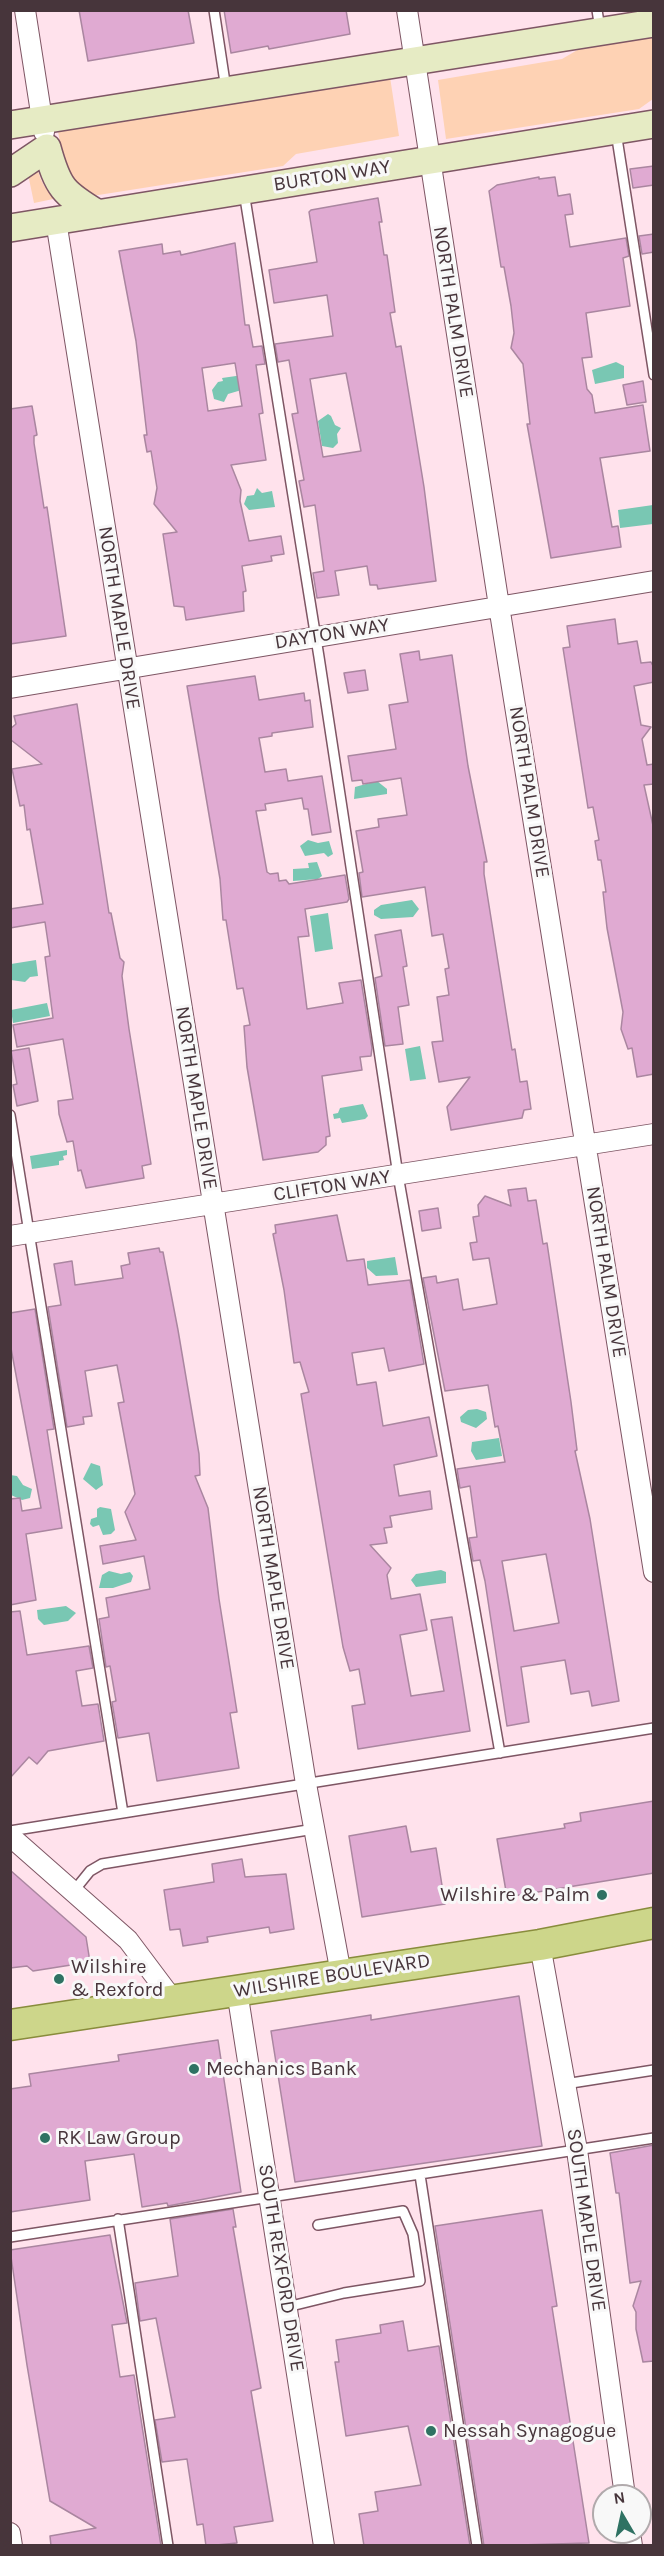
<!DOCTYPE html>
<style>
body{margin:0}
#map{position:relative;width:664px;height:2556px;overflow:hidden;background:#ffe2ec;font-family:Karla,sans-serif}
canvas{display:block}
.frame{position:absolute;inset:0;border:12px solid #47353b;pointer-events:none}
.north{position:absolute;left:592px;top:2484px;width:60px;height:60px;box-sizing:border-box;background:#f8f8f8;border:2px solid #b1aaac;border-radius:50%;rotate:351deg;font-size:16px;font-weight:700;line-height:24px;text-align:center;color:#47353b}
.north::after{content:'';display:block;margin:auto;width:21px;height:27px;background:#2f7263;clip-path:polygon(50% 0,100% 100%,50% 72%,0 100%)}
</style>
<div id="map">
<canvas width="664" height="2556"></canvas>
<div class="frame"></div>
<div class="north">N</div>
</div>
<script>
const c = document.querySelector('canvas').getContext('2d');
c.lineJoin = 'round';
function fill(path, color) {
  c.fillStyle = color;
  c.fill(path, 'evenodd');
}
function trace(path, color, width, dash) {
  c.strokeStyle = color;
  c.lineWidth = width;
  c.lineCap = dash ? 'butt' : 'round';
  c.setLineDash(dash || []);
  c.stroke(path);
}
function label(font, color, halo, rows, align = 'center') {
  c.font = font + ' Karla,sans-serif';
  c.lineWidth = 6;
  c.setLineDash([]);
  c.textBaseline = 'middle';
  c.strokeStyle = halo;
  c.fillStyle = color;
  for (const [text, x, y, turn = 0] of rows) {
    c.save();
    c.translate(x, y);
    c.rotate((+turn || 0) * Math.PI / 180);
    c.textAlign = isNaN(turn) ? turn : align;
    if (halo) c.strokeText(text, 0, 0);
    c.fillText(text, 0, 0);
    c.restore();
  }
}
fill(new Path2D(`
 M653,35V99L639,109L446,139L438,80L562,59L586,45Z
 M390,77L399,136L296,154L283,166L92,196C65,188 62,154 58,131Z
 M37,168C41,181 45,192 58,198L34,203L28,174Z`), '#fed2b4');
fill(new Path2D(`
 M616,362L624,366V378L595,384L592,370Z
 M243,375L245,389L228,394L224,402L214,399L212,390L218,382L223,381L222,378Z
 M328,414L331,416L335,425L341,428L337,434L338,443L333,448L322,446L318,421Z
 M257,488L262,493L272,491L275,507L249,510L244,504L247,496L254,495Z
 M653,505V524L620,528L618,510Z
 M377,781L387,789V794L354,799L355,787Z
 M308,840L318,843L329,841L333,854L328,857L324,853L305,856L300,846Z
 M317,862L322,876L318,879L293,881V869L309,868L308,863Z
 M412,900L419,909L413,917L381,919L374,915V910L381,905Z
 M328,913L333,949L315,952L310,916Z
 M36,960L38,976L30,977L25,982L11,980V964Z
 M47,1003L50,1016L13,1023L11,1010Z
 M420,1046L426,1079L410,1081L405,1049Z
 M363,1104L368,1116L365,1119L342,1123L340,1118L334,1119L333,1114L338,1113L340,1108Z
 M67,1150V1155L63,1156L64,1160L59,1161V1165L32,1169L30,1156Z
 M395,1257L398,1275L376,1276L367,1268V1261Z
 M477,1409L486,1412L487,1419L476,1428L461,1422L460,1417L468,1410Z
 M499,1438L502,1456L476,1460L471,1451L472,1442Z
 M91,1463L100,1466L103,1485L96,1490L83,1479Z
 M10,1475L17,1476L23,1485L32,1489L30,1498L22,1500L11,1495Z
 M100,1507L111,1509L115,1530L111,1534L103,1535L99,1525L93,1527L90,1524L91,1519L97,1517V1509Z
 M441,1570L446,1572V1583L416,1587L411,1580L416,1574Z
 M109,1571L121,1574L130,1572L133,1576L131,1582L113,1588H99L102,1575Z
 M66,1606L76,1613L68,1621L44,1625L38,1619L37,1610Z`), '#79c7b3');
const building = new Path2D(`
 M79,10H188L194,43L88,61Z
 M224,10H346L350,34L269,49L268,46L231,53Z
 M654,166V185L633,188L630,169Z
 M539,177V179L555,177L558,196L570,194L573,214L565,215L570,247L626,238L629,256L623,258L630,306L586,313L592,357L582,358L587,389L592,395L595,413L643,405L650,451L600,458L612,527L618,526L621,547L551,558L527,424H530L523,364L511,348L514,333L511,306L504,267H501L489,191L497,185Z
 M378,198L382,222H379L384,255H387L395,312L390,313L396,347L401,346L424,487L436,581L378,589L377,585H370L367,566L335,571L339,595L317,598L313,573L324,571L315,505L304,507L299,481L304,480L292,414L298,413L289,360L278,362L275,344L333,336L327,295L274,303L269,270L317,262L309,212L311,210ZM346,373L361,451L323,457L310,379Z
 M654,234V252L642,254L639,236Z
 M235,243L245,325H249L253,347L262,346L265,364L256,365L263,413L259,414L266,460L231,465L241,490L240,501L249,541L281,536L284,554L271,556L272,561L242,566L246,591L243,592L244,611L186,620L184,607L174,606L163,534L177,532L154,504L157,488L151,451L147,452L144,435H147L136,341L119,251L162,244L163,254L180,251L181,255ZM235,363L242,406L208,411L202,368Z
 M643,381L646,402L627,405L623,385Z
 M32,406L37,435L34,436V443L44,508L47,507L66,636L10,644V409Z
 M615,619L618,644L637,641L641,663L651,662L654,668V682L634,686L641,725L651,727L642,739L647,765L654,764V784L644,785L654,830V1074L637,1077L632,1048L628,1049L621,1029L623,1012L607,928L603,892H606L601,860H598L595,841L599,840L593,807L588,808L563,648L570,647L567,626Z
 M419,651L420,660L452,655L468,766L487,862H484V874L512,1050L515,1049L520,1082L527,1081L531,1109L524,1110L522,1118L451,1130L447,1107L470,1077L439,1082L432,1042L443,1041L437,997L449,995L445,969L449,968L443,934L432,936L425,887L362,897L359,873L363,872L356,831L379,827L378,819L407,815L401,778L363,784L362,780L352,781L348,756L396,749L389,705L408,702L400,654Z
 M365,670L368,690L348,693L344,673Z
 M255,676L259,700L304,693L305,701L310,700L313,727L272,733V736L259,738L265,772L286,769L288,781L322,776L331,832L312,835L308,809H304L302,798L265,804L266,810L256,811L267,872L270,874L278,873L279,881L286,880L289,884L345,875L349,899L347,902L305,909L309,936L298,937L307,1009L343,1003L339,983L361,980L372,1048L371,1056L360,1057L362,1070L322,1076L330,1136L326,1137V1145L318,1152L263,1160L247,1067L244,1026L250,1025L243,988L237,989L226,920H223L220,879L187,686Z
 M77,704L109,913H111L120,958L124,962L122,976L129,1029L151,1164L142,1166L144,1178L86,1188L81,1170L78,1171L73,1141L67,1142L59,1114L58,1101L73,1099L63,1039L17,1047L13,1025L53,1018L45,957L50,956L45,922L10,928V909L43,904L30,829L27,830L24,805L20,806L12,769L42,764L11,740L10,729L16,724L14,716Z
 M401,930L407,966L403,967L409,1005L398,1007L403,1044L385,1046L375,978L382,976L375,935Z
 M29,1048L38,1101L17,1106L13,1085L17,1084L11,1051Z
 M526,1188L528,1201L536,1200L543,1244L547,1243L571,1402L577,1450L575,1451L590,1519L619,1701L592,1706L589,1691L571,1694L565,1660L521,1667L529,1722L507,1726L485,1581L480,1560L473,1561L469,1538L477,1537L470,1486L460,1488L457,1469L505,1462L498,1426L495,1427L488,1385L445,1391L423,1278L436,1276L437,1283L458,1279L463,1310L497,1304L489,1258L473,1260L470,1243L477,1242L473,1217L479,1216L478,1205L485,1196L511,1206L508,1190ZM546,1554L559,1623L514,1631L502,1561Z
 M438,1208L441,1228L422,1231L419,1211Z
 M337,1215L347,1261L364,1259L368,1285L410,1280L424,1364L389,1371L384,1348L352,1353L357,1385L376,1382L383,1426L429,1417L437,1456L394,1465L399,1496L430,1491L432,1509L390,1516L392,1527L384,1528L387,1543L370,1545L391,1568L387,1575L391,1599L420,1594L427,1630L400,1635L411,1696L444,1691L431,1620L452,1617L470,1731L358,1749L352,1706L365,1704L359,1669L350,1671L343,1647L301,1394L309,1392L300,1362L294,1363L284,1290L273,1234L276,1233L275,1225Z
 M159,1248L160,1252H163L178,1330L199,1454L200,1475L195,1476L208,1508L219,1599L237,1712L230,1713L239,1768L157,1781L149,1733L118,1738L112,1702L116,1701L110,1666L106,1667L99,1619L109,1617L106,1598L150,1589L144,1556L103,1564L100,1546L136,1540L125,1512L135,1494L118,1403L124,1402L117,1365L85,1371L92,1416L83,1417L84,1424L67,1427L48,1307L61,1305L54,1264L72,1261L75,1285L123,1278L121,1266L130,1264L128,1253Z
 M35,1309L54,1429L47,1430L62,1528L26,1534L36,1600L10,1605V1499L20,1498L22,1511L41,1508L10,1343V1313Z
 M20,1611L27,1655L89,1646L93,1668L76,1671L82,1706L98,1704L104,1741L48,1751L37,1764L29,1757L10,1778V1612Z
 M654,1801V1873L507,1897L497,1839L565,1828L564,1824L581,1821L580,1813Z
 M406,1826L411,1852L436,1848L445,1904L362,1917L349,1836Z
 M242,1859L245,1877L286,1874L294,1929L270,1933L269,1927L207,1937L208,1942L183,1946L180,1929L170,1930L164,1890L214,1882L212,1864Z
 M10,1870L86,1937L90,1962L33,1971L27,1966L10,1968Z
 M519,1996L542,2146L295,2182L271,2031L371,2015V2020Z
 M218,2040L241,2192L168,2206L167,2203L142,2207L134,2154L85,2161L90,2200L10,2212V2089L31,2086L29,2074L119,2061L118,2055Z
 M654,2145V2361L643,2362L636,2329V2312L633,2306L641,2281L630,2283L619,2193H616L610,2153Z
 M233,2209L236,2227H233L261,2388L251,2391L273,2521L234,2527L237,2543L206,2546L203,2524L197,2525L187,2459L162,2462L155,2420L175,2417L156,2318L140,2321L135,2283L178,2276L170,2219Z
 M542,2210L557,2306L552,2307L589,2543L484,2546L435,2226Z
 M110,2235L127,2323L112,2325L120,2377L134,2375L161,2546H51L50,2536L96,2528L50,2501L27,2365L10,2250Z
 M403,2321L408,2351L439,2346L470,2546H364L359,2514L378,2511L375,2492L421,2485L408,2426L346,2436L335,2362H339L336,2340L381,2333L380,2325Z`);
fill(building, '#e0aad2');
trace(building, '#aa86a0', 1.5);
const lane = new Path2D(`
 M214,10L226,89
 M597,10L600,29
 M616,132L654,375
 M244,192L319,657L398,1175L500,1753
 M10,1115L123,1813
 M10,1831L654,1728
 M73,1892L90,1871L102,1864L314,1829
 M565,2084L654,2070
 M420,2175L477,2546
 M118,2219L168,2546
 M10,2237L654,2138
 M287,2307L344,2293L420,2281L413,2234L403,2211L318,2225`);
const street = new Path2D(`
 M25,10L44,132
 M407,10L499,606L654,1572
 M56,221L306,1784L341,1974
 M10,688L654,581
 M10,1236L654,1134
 M10,1836L128,1940L173,2000
 M540,1945L577,2150L625,2496
 M237,1991L324,2546
 M630,2532L632,2546
 M10,2533L12,2546`);
const secondary = new Path2D(`
 M10,125L654,23
 M10,173L47,148C58,188 63,193 98,214
 M10,228L654,124`);
const primary = new Path2D(`
 M10,2025L540,1945L654,1923`);
trace(lane, '#7e5664', 12);
trace(street, '#7e5664', 22);
trace(secondary, '#7e5664', 30);
trace(primary, '#898c3c', 33);
trace(lane, '#fff', 9);
trace(street, '#fff', 20);
trace(secondary, '#e6ebc4', 27);
trace(primary, '#cdd68a', 30);
for (const [x, y, r, color] of [
 [602,1895,6,"#2f7263"],
 [59,1979,6,"#2f7263"],
 [194,2069,6,"#2f7263"],
 [45,2138,6,"#2f7263"],
 [431,2431,6,"#2f7263"]
]) {
  const dot = new Path2D();
  dot.arc(x, y, r, 0, 2 * Math.PI);
  c.fillStyle = color;
  c.fill(dot);
  trace(dot, '#f8f8f8', 2);
}
label('20px', '#47353b', '#f8f8f8', [
 ["BURTON WAY",332,176,-9],
 ["NORTH PALM DRIVE",453,312,81],
 ["NORTH MAPLE DRIVE",119,618,81],
 ["DAYTON WAY",332,634,-9],
 ["NORTH PALM DRIVE",529,792,81],
 ["NORTH MAPLE DRIVE",196,1098,81],
 ["CLIFTON WAY",332,1186,-9],
 ["NORTH PALM DRIVE",606,1272,81],
 ["NORTH MAPLE DRIVE",273,1578,81],
 ["WILSHIRE BOULEVARD",332,1976,-9],
 ["SOUTH MAPLE DRIVE",586,2220,82],
 ["SOUTH REXFORD DRIVE",281,2268,81]
]);
label('20px', '#47353b', '#f8f8f8', [
 ["Wilshire & Palm",590,1895,"right"],
 ["Wilshire",71,1967],
 ["& Rexford",71,1990],
 ["Mechanics Bank",206,2069],
 ["RK Law Group",57,2138],
 ["Nessah Synagogue",443,2431]
], 'left');
</script>
